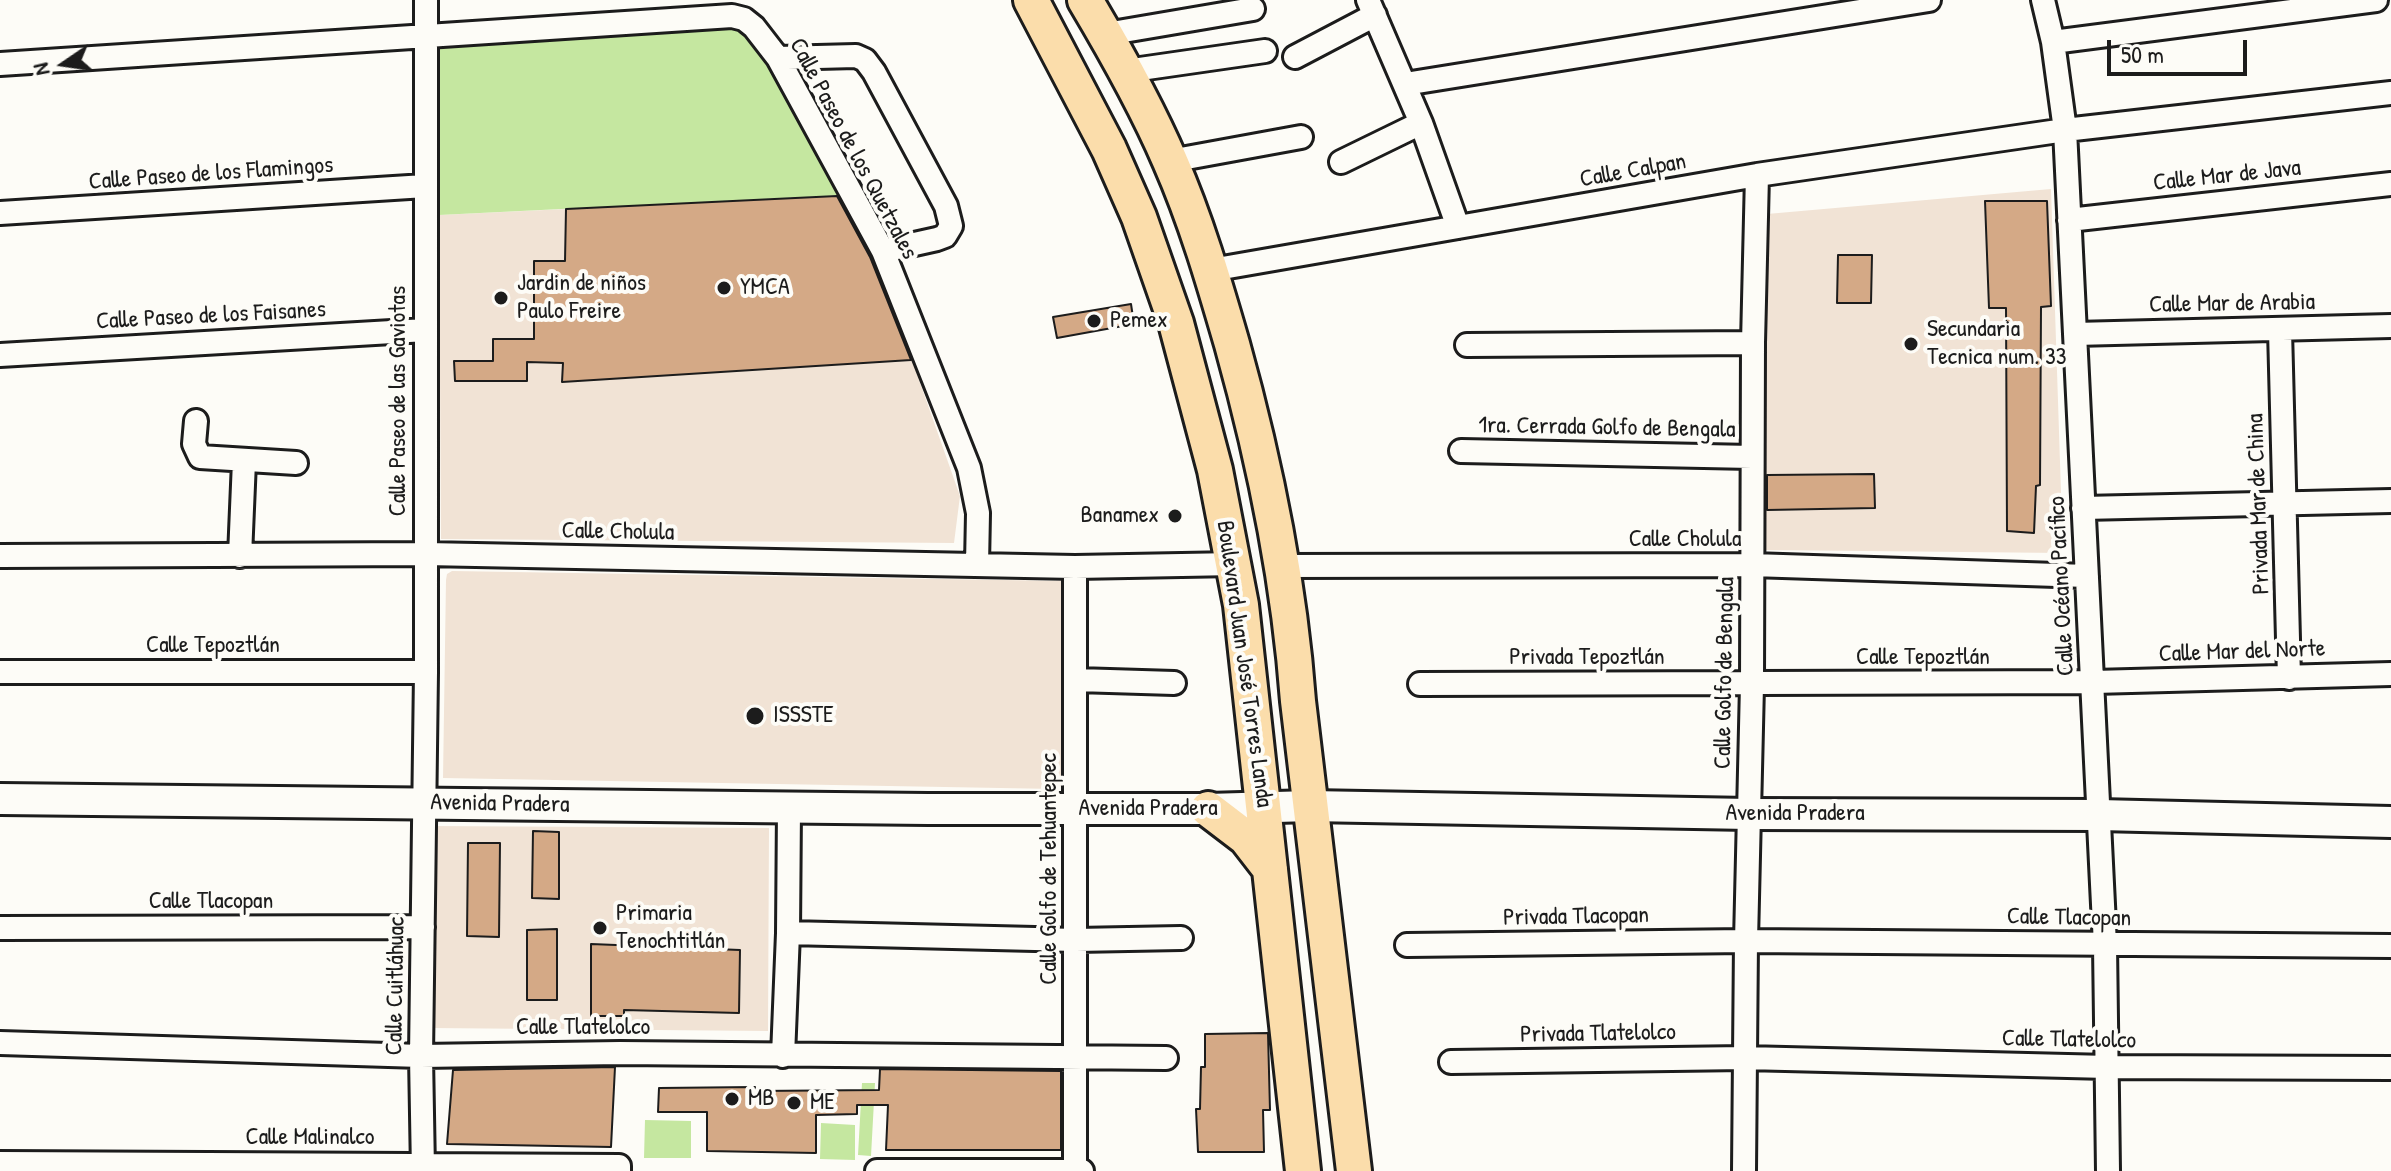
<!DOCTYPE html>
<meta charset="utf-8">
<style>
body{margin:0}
#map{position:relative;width:2391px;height:1171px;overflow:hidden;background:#fdfcf7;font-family:"Patrick Hand",sans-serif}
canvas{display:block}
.north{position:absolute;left:24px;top:24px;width:80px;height:80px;-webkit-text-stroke:6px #fdfcf7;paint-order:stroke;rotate:257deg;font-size:22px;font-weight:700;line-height:32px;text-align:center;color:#1c1c1c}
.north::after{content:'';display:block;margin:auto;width:28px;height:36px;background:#1c1c1c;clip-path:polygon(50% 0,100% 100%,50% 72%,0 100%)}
.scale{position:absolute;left:2107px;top:40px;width:140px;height:36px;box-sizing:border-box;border:4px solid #1c1c1c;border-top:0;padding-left:10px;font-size:24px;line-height:28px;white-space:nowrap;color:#1c1c1c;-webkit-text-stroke:6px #fdfcf7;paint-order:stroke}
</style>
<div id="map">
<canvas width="2391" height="1171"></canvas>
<div class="north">N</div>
<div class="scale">50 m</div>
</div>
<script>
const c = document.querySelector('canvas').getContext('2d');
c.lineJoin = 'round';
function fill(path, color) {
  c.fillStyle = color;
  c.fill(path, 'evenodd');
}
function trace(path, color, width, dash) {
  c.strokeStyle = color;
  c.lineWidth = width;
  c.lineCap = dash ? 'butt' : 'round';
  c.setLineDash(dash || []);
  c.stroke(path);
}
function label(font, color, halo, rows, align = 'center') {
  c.font = font + ' "Patrick Hand",sans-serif';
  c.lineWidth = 8;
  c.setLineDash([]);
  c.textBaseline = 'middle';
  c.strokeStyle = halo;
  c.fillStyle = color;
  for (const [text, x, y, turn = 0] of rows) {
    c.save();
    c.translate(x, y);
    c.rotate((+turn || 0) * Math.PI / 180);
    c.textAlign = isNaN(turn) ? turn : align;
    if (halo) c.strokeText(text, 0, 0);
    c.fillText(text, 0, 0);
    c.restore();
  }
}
fill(new Path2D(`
 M2051,189L2063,553L1764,550L1767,214Z
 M566,209L563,382L912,360L960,496L954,543L441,539L439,215Z
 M452,571L1065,581L1064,784L1056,789L443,778L446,580L447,574Z
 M432,826L769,828L768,1031L431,1028Z`), '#f1e3d5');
fill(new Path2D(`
 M743,25L777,67L847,195L439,215L437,47Z
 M862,1083H875L871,1156L858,1155Z
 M645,1120L691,1121V1158H644Z
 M821,1123L855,1125V1160L820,1159Z`), '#c5e7a0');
const building = new Path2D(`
 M837,196L870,257L911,360L562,382L563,363L527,362V381H455L454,361H493V339H534V261H565L566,209Z
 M1985,201H2047L2051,306L2041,307L2040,485L2036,486L2034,533L2007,531L2006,308H1989Z
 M1838,255H1872L1871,303H1837Z
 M1131,304L1134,324L1057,338L1053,317Z
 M1874,474L1875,508L1767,510V475Z
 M533,831L559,832V899L532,898Z
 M468,843H500L499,937L467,936Z
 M557,929V1000H527V930Z
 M591,944L740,950L739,1013L624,1010V1016H591Z
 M1268,1033L1270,1110H1263L1264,1152H1198L1196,1109H1200L1201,1067H1205V1034Z
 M615,1067L611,1147L447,1144L453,1070Z
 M880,1069L1061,1071V1150H886L888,1105H857V1114L816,1115V1153L707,1151V1112H658L659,1088L755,1087V1091L879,1090Z`);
fill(building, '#d4a986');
trace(building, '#1c1c1c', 2);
const street = new Path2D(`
 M1368,0L1421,123L1458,227
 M2043,0L2053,42L2065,130L2105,945L2108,1171
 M1106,34L1253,9
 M2053,42L2376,0
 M1295,57L1375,15
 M778,58L856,56L865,60L874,72L946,206L951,226L945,236L937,239L883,251
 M0,64L732,16L744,19L754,27L778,58L883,251L969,468L978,513L977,565
 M1126,71L1265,51
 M1405,84L1929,0
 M1170,161L1301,137
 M1341,162L1421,123
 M0,213L425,186
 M2069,220L2391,184
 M1211,270L1757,175L2065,130L2391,93
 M2280,330L2289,678
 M2075,334L2391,326
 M1467,345L1753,343
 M0,355L426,330
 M196,421L194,444L200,457L296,463
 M1461,451L1752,457
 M2083,508L2391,501
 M0,556L426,554L1075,567L1235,564
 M240,556L244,461
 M1284,566L1752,565L2087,576
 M1075,567V1171
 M0,672H426
 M1077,680L1174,683
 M1420,684L2094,682L2391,674
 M0,928L423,927
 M788,933L1076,940L1181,938
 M1407,945L1746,941L2391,946
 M0,1043L421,1056L620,1053L1166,1058
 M783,1056L788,933L789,808
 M1451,1062L1745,1058L2108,1067L2391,1068
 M0,1163L619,1166V1171
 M423,1171L421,1056L426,672V0
 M877,1171H1082
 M1744,1171L1746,941L1752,685L1753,343L1757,175`);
const secondary = new Path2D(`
 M0,799L928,809H1208L1310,806L1749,814L2099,815L2391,822`);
const primary = new Path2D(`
 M1031,0L1109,149L1139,217L1176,323L1215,470L1241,605L1303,1171
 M1085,0C1116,52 1146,105 1170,161C1196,220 1214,282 1232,344C1265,462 1289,579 1298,701L1354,1171
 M1208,809L1246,838L1270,869`);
trace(street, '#1c1c1c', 28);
trace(secondary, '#1c1c1c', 36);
trace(primary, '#1c1c1c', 40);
trace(street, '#fdfcf7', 22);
trace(secondary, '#fdfcf7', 30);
trace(primary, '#fbddab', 34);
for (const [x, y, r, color] of [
 [724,288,8,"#1c1c1c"],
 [501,298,8,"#1c1c1c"],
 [1094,321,8,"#1c1c1c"],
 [1911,344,8,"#1c1c1c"],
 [1175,516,8,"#1c1c1c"],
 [755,716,10,"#1c1c1c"],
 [600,928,8,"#1c1c1c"],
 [732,1099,8,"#1c1c1c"],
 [794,1103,8,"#1c1c1c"]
]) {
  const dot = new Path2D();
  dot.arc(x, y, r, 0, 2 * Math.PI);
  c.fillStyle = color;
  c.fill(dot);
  trace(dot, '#fdfcf7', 3);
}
label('24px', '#1c1c1c', '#fdfcf7', [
 ["Calle Paseo de los Quetzales",853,149,62],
 ["Calle Calpan",1633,171,-10],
 ["Calle Paseo de los Flamingos",211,174,-4],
 ["Calle Mar de Java",2227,176,-6],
 ["Calle Mar de Arabia",2232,304,-1],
 ["Calle Paseo de los Faisanes",211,316,-3],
 ["Calle Paseo de las Gaviotas",399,401,-90],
 ["1ra. Cerrada Golfo de Bengala",1607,428,1],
 ["Privada Mar de China",2259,504,-92],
 ["Calle Cholula",618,532,1],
 ["Calle Cholula",1685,540],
 ["Calle Océano Pacífico",2062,586,-93],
 ["Calle Tepoztlán",213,646],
 ["Calle Mar del Norte",2242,652,-2],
 ["Privada Tepoztlán",1587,658],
 ["Calle Tepoztlán",1923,658],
 ["Boulevard Juan José Torres Landa",1244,664,82],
 ["Calle Golfo de Bengala",1725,673,-89],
 ["Avenida Pradera",500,804,1],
 ["Avenida Pradera",1148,809],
 ["Avenida Pradera",1795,814],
 ["Calle Golfo de Tehuantepec",1050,869,-90],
 ["Calle Tlacopan",211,902],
 ["Privada Tlacopan",1576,917,-1],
 ["Calle Tlacopan",2069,918,1],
 ["Calle Cuitláhuac",396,986,-89],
 ["Calle Tlatelolco",583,1028],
 ["Privada Tlatelolco",1598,1034,-1],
 ["Calle Tlatelolco",2069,1040,1],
 ["Calle Malinalco",310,1138]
]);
label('24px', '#1c1c1c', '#fdfcf7', [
 ["Jardin de niños",517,284],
 ["Paulo Freire",517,312],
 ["YMCA",740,288],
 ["Pemex",1110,321],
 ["Secundaria",1927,330],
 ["Tecnica num. 33",1927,358],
 ["Banamex",1159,516,"right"],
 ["ISSSTE",773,716],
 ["Primaria",616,914],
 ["Tenochtitlán",616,942],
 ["MB",748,1099],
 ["ME",810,1103]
], 'left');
</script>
